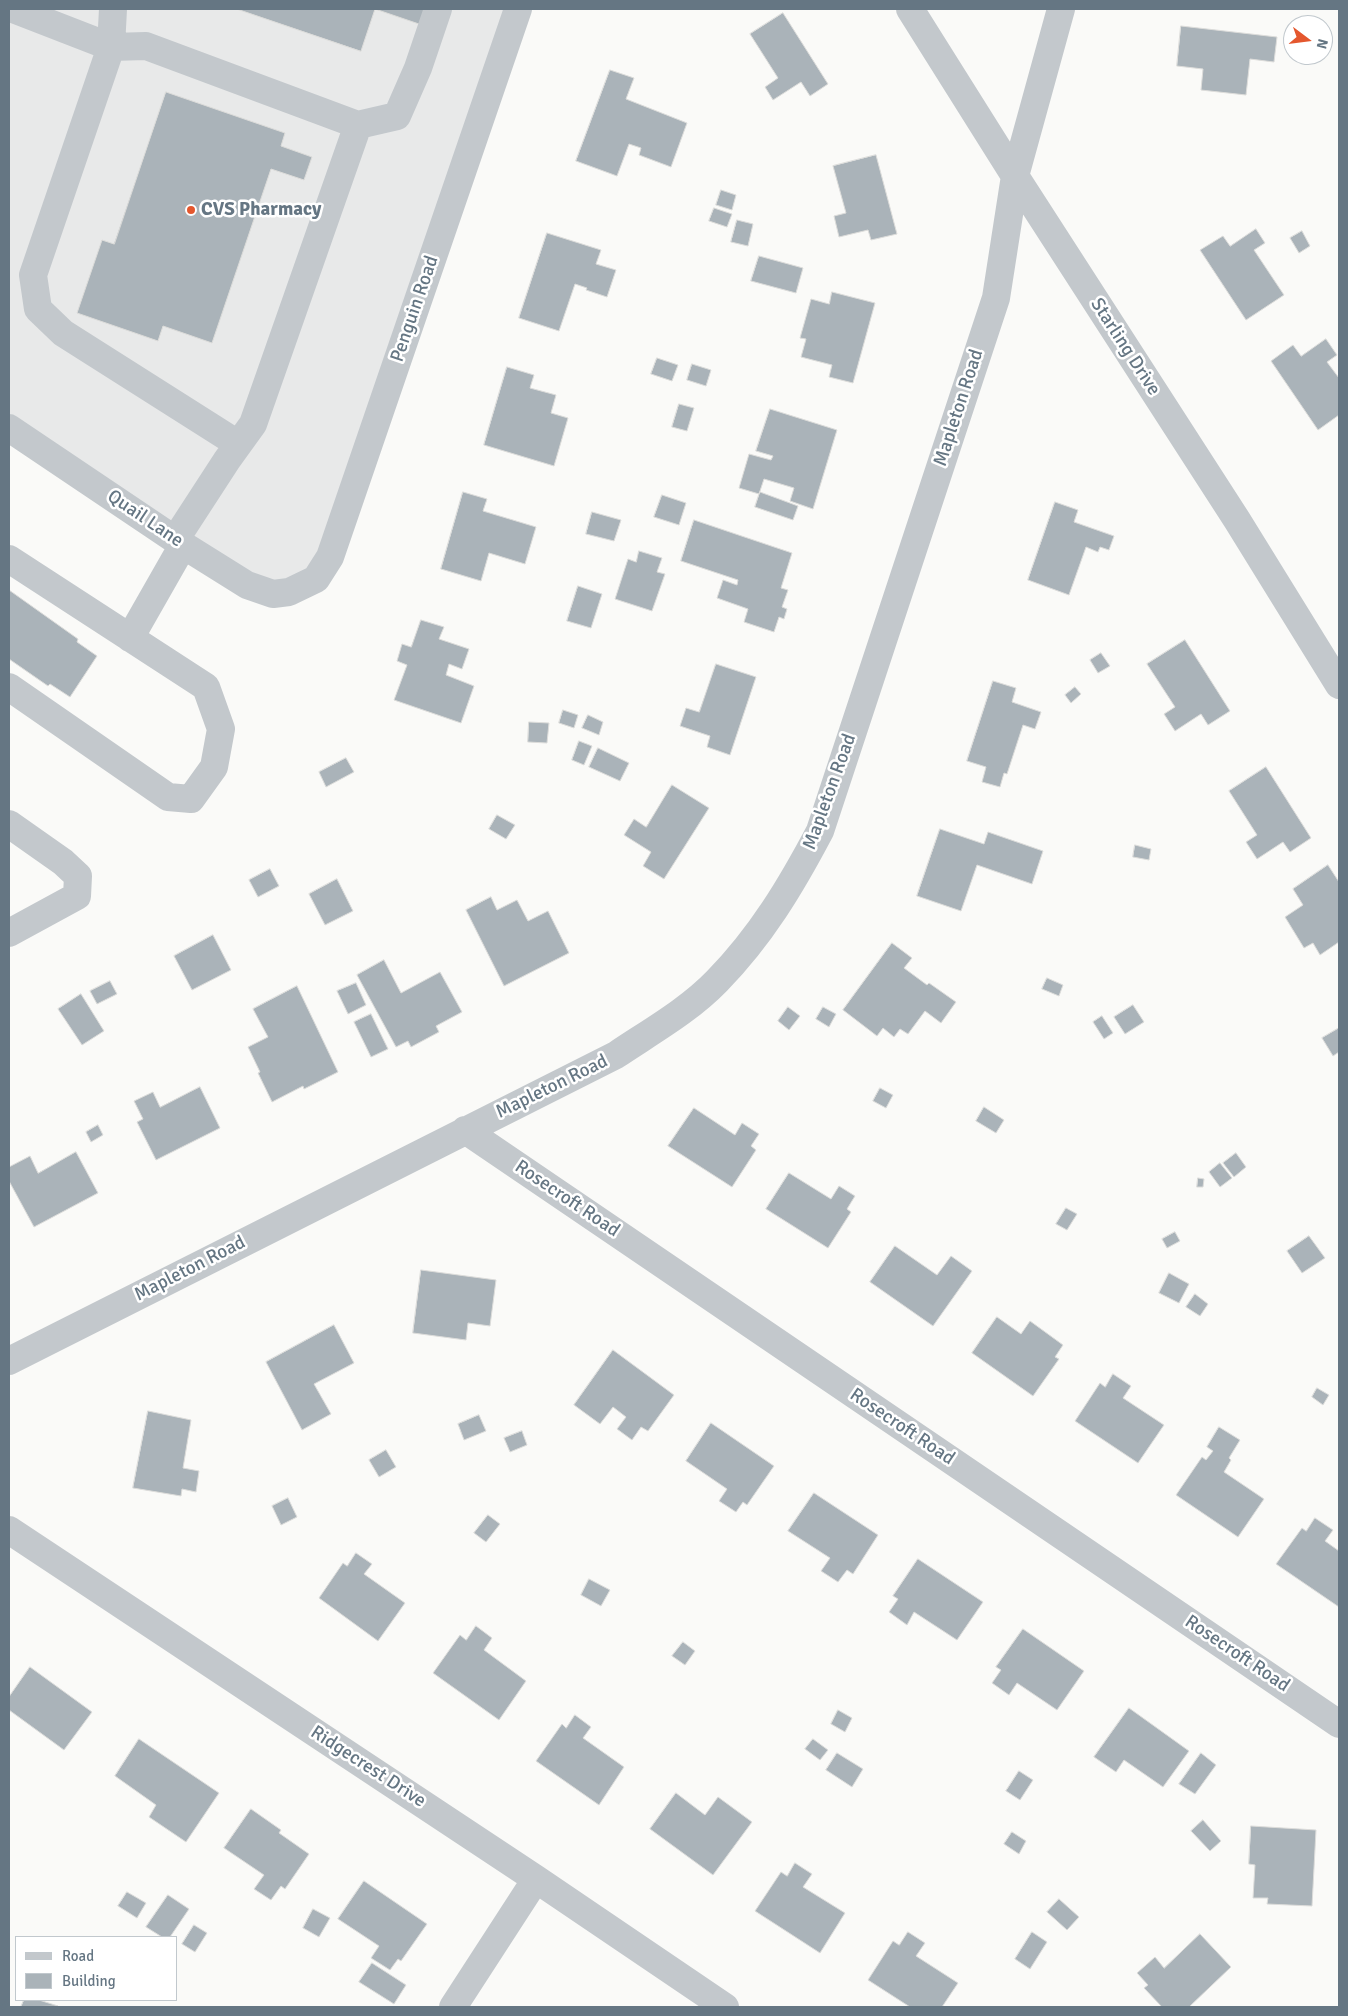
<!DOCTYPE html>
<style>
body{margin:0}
#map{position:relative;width:1348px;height:2016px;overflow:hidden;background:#fafaf8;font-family:Signika,sans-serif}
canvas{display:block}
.frame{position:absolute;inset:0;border:10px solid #657683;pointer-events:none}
.legend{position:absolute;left:15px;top:1936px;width:162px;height:65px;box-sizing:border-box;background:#fff;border:1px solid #c1c8cd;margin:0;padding:6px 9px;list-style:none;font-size:15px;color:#657683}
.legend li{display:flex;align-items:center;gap:10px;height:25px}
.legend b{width:25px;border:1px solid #c1c8cd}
.north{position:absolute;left:1283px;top:15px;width:50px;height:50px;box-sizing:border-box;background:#fff;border:1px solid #c1c8cd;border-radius:50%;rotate:105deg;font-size:14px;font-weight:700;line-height:20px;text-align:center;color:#657683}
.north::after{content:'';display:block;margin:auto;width:18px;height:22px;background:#e4572e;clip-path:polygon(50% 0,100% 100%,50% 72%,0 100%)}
</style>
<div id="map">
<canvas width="1348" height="2016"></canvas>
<div class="frame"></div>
<ul class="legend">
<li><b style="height:6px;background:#c3c8cc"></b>Road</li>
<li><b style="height:14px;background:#aab3b9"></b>Building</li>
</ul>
<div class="north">N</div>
</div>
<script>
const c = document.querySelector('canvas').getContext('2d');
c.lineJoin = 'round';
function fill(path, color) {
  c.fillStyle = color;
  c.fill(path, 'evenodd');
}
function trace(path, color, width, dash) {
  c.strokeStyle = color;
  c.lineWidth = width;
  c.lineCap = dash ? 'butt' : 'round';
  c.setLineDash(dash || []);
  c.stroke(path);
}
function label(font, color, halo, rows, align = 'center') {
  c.font = font + ' Signika,sans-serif';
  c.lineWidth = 5;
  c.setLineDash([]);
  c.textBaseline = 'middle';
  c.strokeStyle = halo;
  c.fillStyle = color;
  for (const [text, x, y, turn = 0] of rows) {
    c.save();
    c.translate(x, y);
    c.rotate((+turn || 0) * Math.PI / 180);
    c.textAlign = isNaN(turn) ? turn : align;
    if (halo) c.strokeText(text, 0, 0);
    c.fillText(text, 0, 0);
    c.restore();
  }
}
fill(new Path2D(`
 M9,9H518L330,557L289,592L247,585L9,428Z`), '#e8e9e9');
const building = new Path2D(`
 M237,9H425L419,24L375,9L361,51Z
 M783,13L828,84L810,96L801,82L773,100L765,87L778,78L750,34Z
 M1181,26L1277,37L1274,62L1250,59L1246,95L1201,90L1203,69L1177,66Z
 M610,70L634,78L626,99L687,123L671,167L639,155L641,148L629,144L617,176L576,161Z
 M166,92L285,133L281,146L312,157L304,180L271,169L212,343L163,326L158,341L77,313L102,240L114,244Z
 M876,155L897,234L871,240L868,230L839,237L834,216L846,213L833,166Z
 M721,190L736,195L732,210L716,205Z
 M714,208L732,214L727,227L709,221Z
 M737,220L753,224L748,246L731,242Z
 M1256,229L1265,243L1254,250L1284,295L1246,320L1200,250L1223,236L1230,246Z
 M1302,231L1310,246L1299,253L1290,238Z
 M547,233L601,250L596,264L616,270L607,297L586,290L587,288L575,284L559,331L519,318Z
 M759,256L803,268L796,293L751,281Z
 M832,292L875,303L853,383L829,377L832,365L801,357L806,339L800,338L811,299L829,304Z
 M1326,339L1337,355L1327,362L1339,378V415L1318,430L1271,361L1293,345L1301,356Z
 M657,358L678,365L672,381L651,374Z
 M692,364L711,370L706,386L687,380Z
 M507,367L534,375L530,388L556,395L551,413L568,418L554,466L484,445Z
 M679,404L694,408L687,431L672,427Z
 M770,409L837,430L813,509L790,501L794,488L764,479L759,494L739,488L749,454L771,460L773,456L756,451Z
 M463,492L487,499L483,511L536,527L525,564L489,553L481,581L441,569Z
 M760,492L798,506L793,520L755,507Z
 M662,495L686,503L679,525L654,517Z
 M1055,502L1078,510L1074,522L1114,536L1109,550L1100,547L1098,552L1086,547L1069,595L1028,580Z
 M592,512L621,520L614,541L586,534Z
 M694,520L792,553L781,588L788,590L782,607L787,609L784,619L779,617L774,632L744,622L748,609L717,598L723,580L737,585L738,580L681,561Z
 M639,551L662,558L657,572L665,574L652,611L615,599L628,559L636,562Z
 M578,586L602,594L591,628L567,621Z
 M9,590L78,639L77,642L97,656L70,697L50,684L48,686L9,659Z
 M421,620L444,627L439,639L469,649L462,669L449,664L446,675L474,686L461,723L394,700L407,665L397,661L402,644L411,647Z
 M1185,640L1230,711L1208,725L1201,714L1175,731L1164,714L1175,707L1147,664Z
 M1101,653L1110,666L1098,673L1090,660Z
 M716,664L756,677L730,755L707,747L710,736L680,726L686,708L699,712Z
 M993,681L1016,688L1012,702L1041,712L1035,729L1023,725L1007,774L1004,773L1000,787L982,782L986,767L967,761Z
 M1075,687L1081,694L1071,703L1065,695Z
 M563,710L578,715L574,728L559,723Z
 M588,715L603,722L599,735L582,728Z
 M529,722L549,723L547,743L528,742Z
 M579,741L592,746L584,765L572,760Z
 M598,748L629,763L620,781L589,767Z
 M346,758L354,772L326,787L319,772Z
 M1266,767L1311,838L1290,852L1283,842L1257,859L1246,842L1257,835L1229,791Z
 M672,785L709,808L664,879L643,866L651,852L624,835L634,819L646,827Z
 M497,815L515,825L506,839L489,829Z
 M940,829L984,844L988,832L1043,851L1032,884L977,865L961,911L917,896Z
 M1135,845L1151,849L1149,860L1133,857Z
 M1328,865L1339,882V942L1320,955L1313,943L1304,948L1285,917L1303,905L1293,889Z
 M270,869L279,886L258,897L249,880Z
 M337,879L353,911L325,925L309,894Z
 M491,897L497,910L517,900L528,921L548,911L569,953L504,986L466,910Z
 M213,935L231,970L192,990L174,956Z
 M892,943L912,958L904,968L927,985L929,983L956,1002L941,1023L925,1011L908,1034L900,1029L894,1037L883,1028L877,1036L843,1010Z
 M384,960L401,993L440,972L462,1012L436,1026L439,1032L411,1047L408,1041L396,1047L357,975Z
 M1047,978L1063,985L1059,996L1042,989Z
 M110,981L117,994L97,1004L90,991Z
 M356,983L366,1005L348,1014L337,991Z
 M297,986L338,1072L304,1089L303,1086L272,1102L258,1073L260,1072L248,1047L268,1037L253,1009Z
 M81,994L104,1031L82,1045L58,1009Z
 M1133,1005L1144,1022L1125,1034L1114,1017Z
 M788,1007L800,1016L789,1030L778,1021Z
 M823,1007L836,1014L829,1027L816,1019Z
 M371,1014L388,1049L371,1057L354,1022Z
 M1102,1016L1113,1033L1104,1039L1093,1022Z
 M1339,1028V1052L1333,1056L1322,1038Z
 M200,1087L220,1128L156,1160L137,1122L143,1119L134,1101L153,1092L160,1107Z
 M880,1088L893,1095L886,1108L873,1101Z
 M984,1107L1004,1120L996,1133L976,1121Z
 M694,1108L735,1135L742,1123L759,1134L751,1146L756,1150L732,1187L668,1146Z
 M98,1125L103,1135L91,1142L86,1132Z
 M76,1152L98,1193L34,1227L9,1181V1167L30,1156L38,1173Z
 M1236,1153L1246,1167L1234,1177L1223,1163Z
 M1220,1163L1232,1178L1220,1187L1209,1172Z
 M789,1173L831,1199L839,1186L855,1196L847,1209L851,1212L828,1248L766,1209Z
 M1198,1178L1204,1179L1203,1187H1197Z
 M1066,1208L1077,1214L1067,1230L1056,1224Z
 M1175,1232L1180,1241L1167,1248L1162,1239Z
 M1309,1236L1325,1258L1302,1273L1287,1251Z
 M895,1246L937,1275L951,1256L972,1271L933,1326L870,1282Z
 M421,1270L496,1280L490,1326L468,1323L466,1340L413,1333Z
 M1169,1273L1189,1284L1179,1303L1159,1293Z
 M1195,1294L1208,1304L1200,1316L1186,1307Z
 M997,1317L1021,1334L1030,1321L1063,1345L1055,1357L1059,1359L1033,1396L972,1353Z
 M334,1325L354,1363L314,1384L331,1414L302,1430L266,1362Z
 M613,1350L674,1395L648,1431L641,1427L632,1440L617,1429L626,1417L613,1407L600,1424L574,1405Z
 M1113,1374L1131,1386L1123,1398L1164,1425L1138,1463L1075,1421L1100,1383L1105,1387Z
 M1317,1388L1329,1395L1323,1405L1312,1397Z
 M148,1411L191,1420L183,1468L199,1471L196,1492L182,1489L181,1496L133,1488Z
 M479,1415L486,1431L464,1440L458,1424Z
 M711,1423L774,1466L747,1505L743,1502L736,1512L719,1501L727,1489L686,1461Z
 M1219,1427L1240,1440L1229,1458L1231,1460L1224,1472L1264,1499L1238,1537L1176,1495L1202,1457L1206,1460L1213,1451L1207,1447Z
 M522,1431L527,1445L510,1452L504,1438Z
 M386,1450L396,1467L379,1477L369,1460Z
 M814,1493L878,1535L853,1574L847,1570L838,1582L821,1571L830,1558L788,1531Z
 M288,1498L297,1517L281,1525L272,1506Z
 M488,1515L500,1524L486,1542L474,1533Z
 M1315,1518L1333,1530L1325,1541L1339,1551V1607L1276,1564L1302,1528L1306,1531Z
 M356,1553L372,1564L364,1574L405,1603L378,1641L319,1598L343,1563L347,1566Z
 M918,1559L983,1602L957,1640L914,1612L907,1625L889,1612L898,1599L893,1596Z
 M589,1579L610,1590L601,1606L581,1595Z
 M476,1626L492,1638L484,1650L526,1681L499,1720L433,1673L460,1635L466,1640Z
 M1023,1629L1084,1671L1057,1710L1017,1683L1009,1695L992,1683L1001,1670L996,1667Z
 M683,1642L695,1651L685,1665L672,1656Z
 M30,1667L92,1712L64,1750L9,1710V1697Z
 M1129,1708L1189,1751L1163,1787L1124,1760L1116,1772L1094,1757Z
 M838,1710L852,1718L845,1732L831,1724Z
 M575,1715L591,1727L583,1738L624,1767L599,1805L536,1761L562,1724L566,1728Z
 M139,1739L219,1793L186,1842L149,1817L156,1805L115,1776Z
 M813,1739L828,1750L820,1760L805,1749Z
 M837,1753L863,1769L852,1787L826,1770Z
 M1201,1753L1216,1765L1195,1794L1179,1784Z
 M1019,1771L1033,1780L1020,1800L1006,1791Z
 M676,1793L705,1815L718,1797L752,1822L713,1875L650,1829Z
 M251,1809L281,1830L279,1833L309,1854L285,1889L281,1886L271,1900L254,1889L264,1875L224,1848Z
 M1203,1820L1221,1841L1210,1851L1191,1831Z
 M1251,1826L1316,1830L1312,1906L1267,1904L1268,1898H1253L1255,1865L1249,1864Z
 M1012,1832L1026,1841L1019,1854L1004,1844Z
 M795,1863L812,1874L803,1887L845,1913L820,1953L755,1911L781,1872L787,1876Z
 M364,1881L427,1924L401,1961L398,1959L390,1970L371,1958L379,1946L338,1919Z
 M127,1892L146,1903L137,1918L118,1906Z
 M168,1895L189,1909L170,1937H162L146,1927Z
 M1059,1899L1079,1917L1067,1930L1047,1912Z
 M313,1909L330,1918L319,1937L303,1928Z
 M194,1925L207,1933L195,1952L182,1944Z
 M908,1932L925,1943L916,1956L958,1983L942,2007H910L868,1980L893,1941L899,1945Z
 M1032,1932L1047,1942L1030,1969L1015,1959Z
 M1200,1934L1231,1967L1189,2007H1162L1144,1988L1148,1985L1137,1973L1155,1957L1164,1968Z
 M372,1963L406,1985L394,2004L359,1982Z
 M24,2000H39L58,2006L21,2007Z`);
fill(building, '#aab3b9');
trace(building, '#dcdcda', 1);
trace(new Path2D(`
 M13,9L111,47L146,46L358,125L253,424L227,460L175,540
 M113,9L111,47L33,275L38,309L63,333L238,444
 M910,9L1015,176L1237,520L1339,685
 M358,125L397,116L418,68L438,9
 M9,428L183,545L247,585L273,594L289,592L316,579L330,557L518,9
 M9,559L206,687L221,729L214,767L191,799L168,797L9,687
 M130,638L183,545
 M9,824L63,862L78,876L77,896L9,933
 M465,1130L1339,1724
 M9,1361L616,1055C650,1032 688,1011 717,981C761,936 791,886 820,831L996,298L1015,176L1061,9
 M9,1530L536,1879L725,2007
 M453,2007L536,1879`), '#c3c8cc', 28);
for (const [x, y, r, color] of [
 [191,210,5,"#e4572e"]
]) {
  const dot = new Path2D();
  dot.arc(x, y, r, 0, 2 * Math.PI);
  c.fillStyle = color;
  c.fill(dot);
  trace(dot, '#fff', 2);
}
label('bold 19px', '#657683', '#fff', [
 ["CVS Pharmacy",201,210]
], 'left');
label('19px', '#657683', '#fff', [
 ["Penguin Road",415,309,-71],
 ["Starling Drive",1125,347,57],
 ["Mapleton Road",959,408,-72],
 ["Quail Lane",145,519,34],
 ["Mapleton Road",830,792,-70],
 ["Mapleton Road",552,1087,-26],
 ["Rosecroft Road",567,1199,34],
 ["Mapleton Road",190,1269,-27],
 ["Rosecroft Road",902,1427,34],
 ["Rosecroft Road",1237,1654,34],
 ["Ridgecrest Drive",368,1767,33]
]);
</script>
